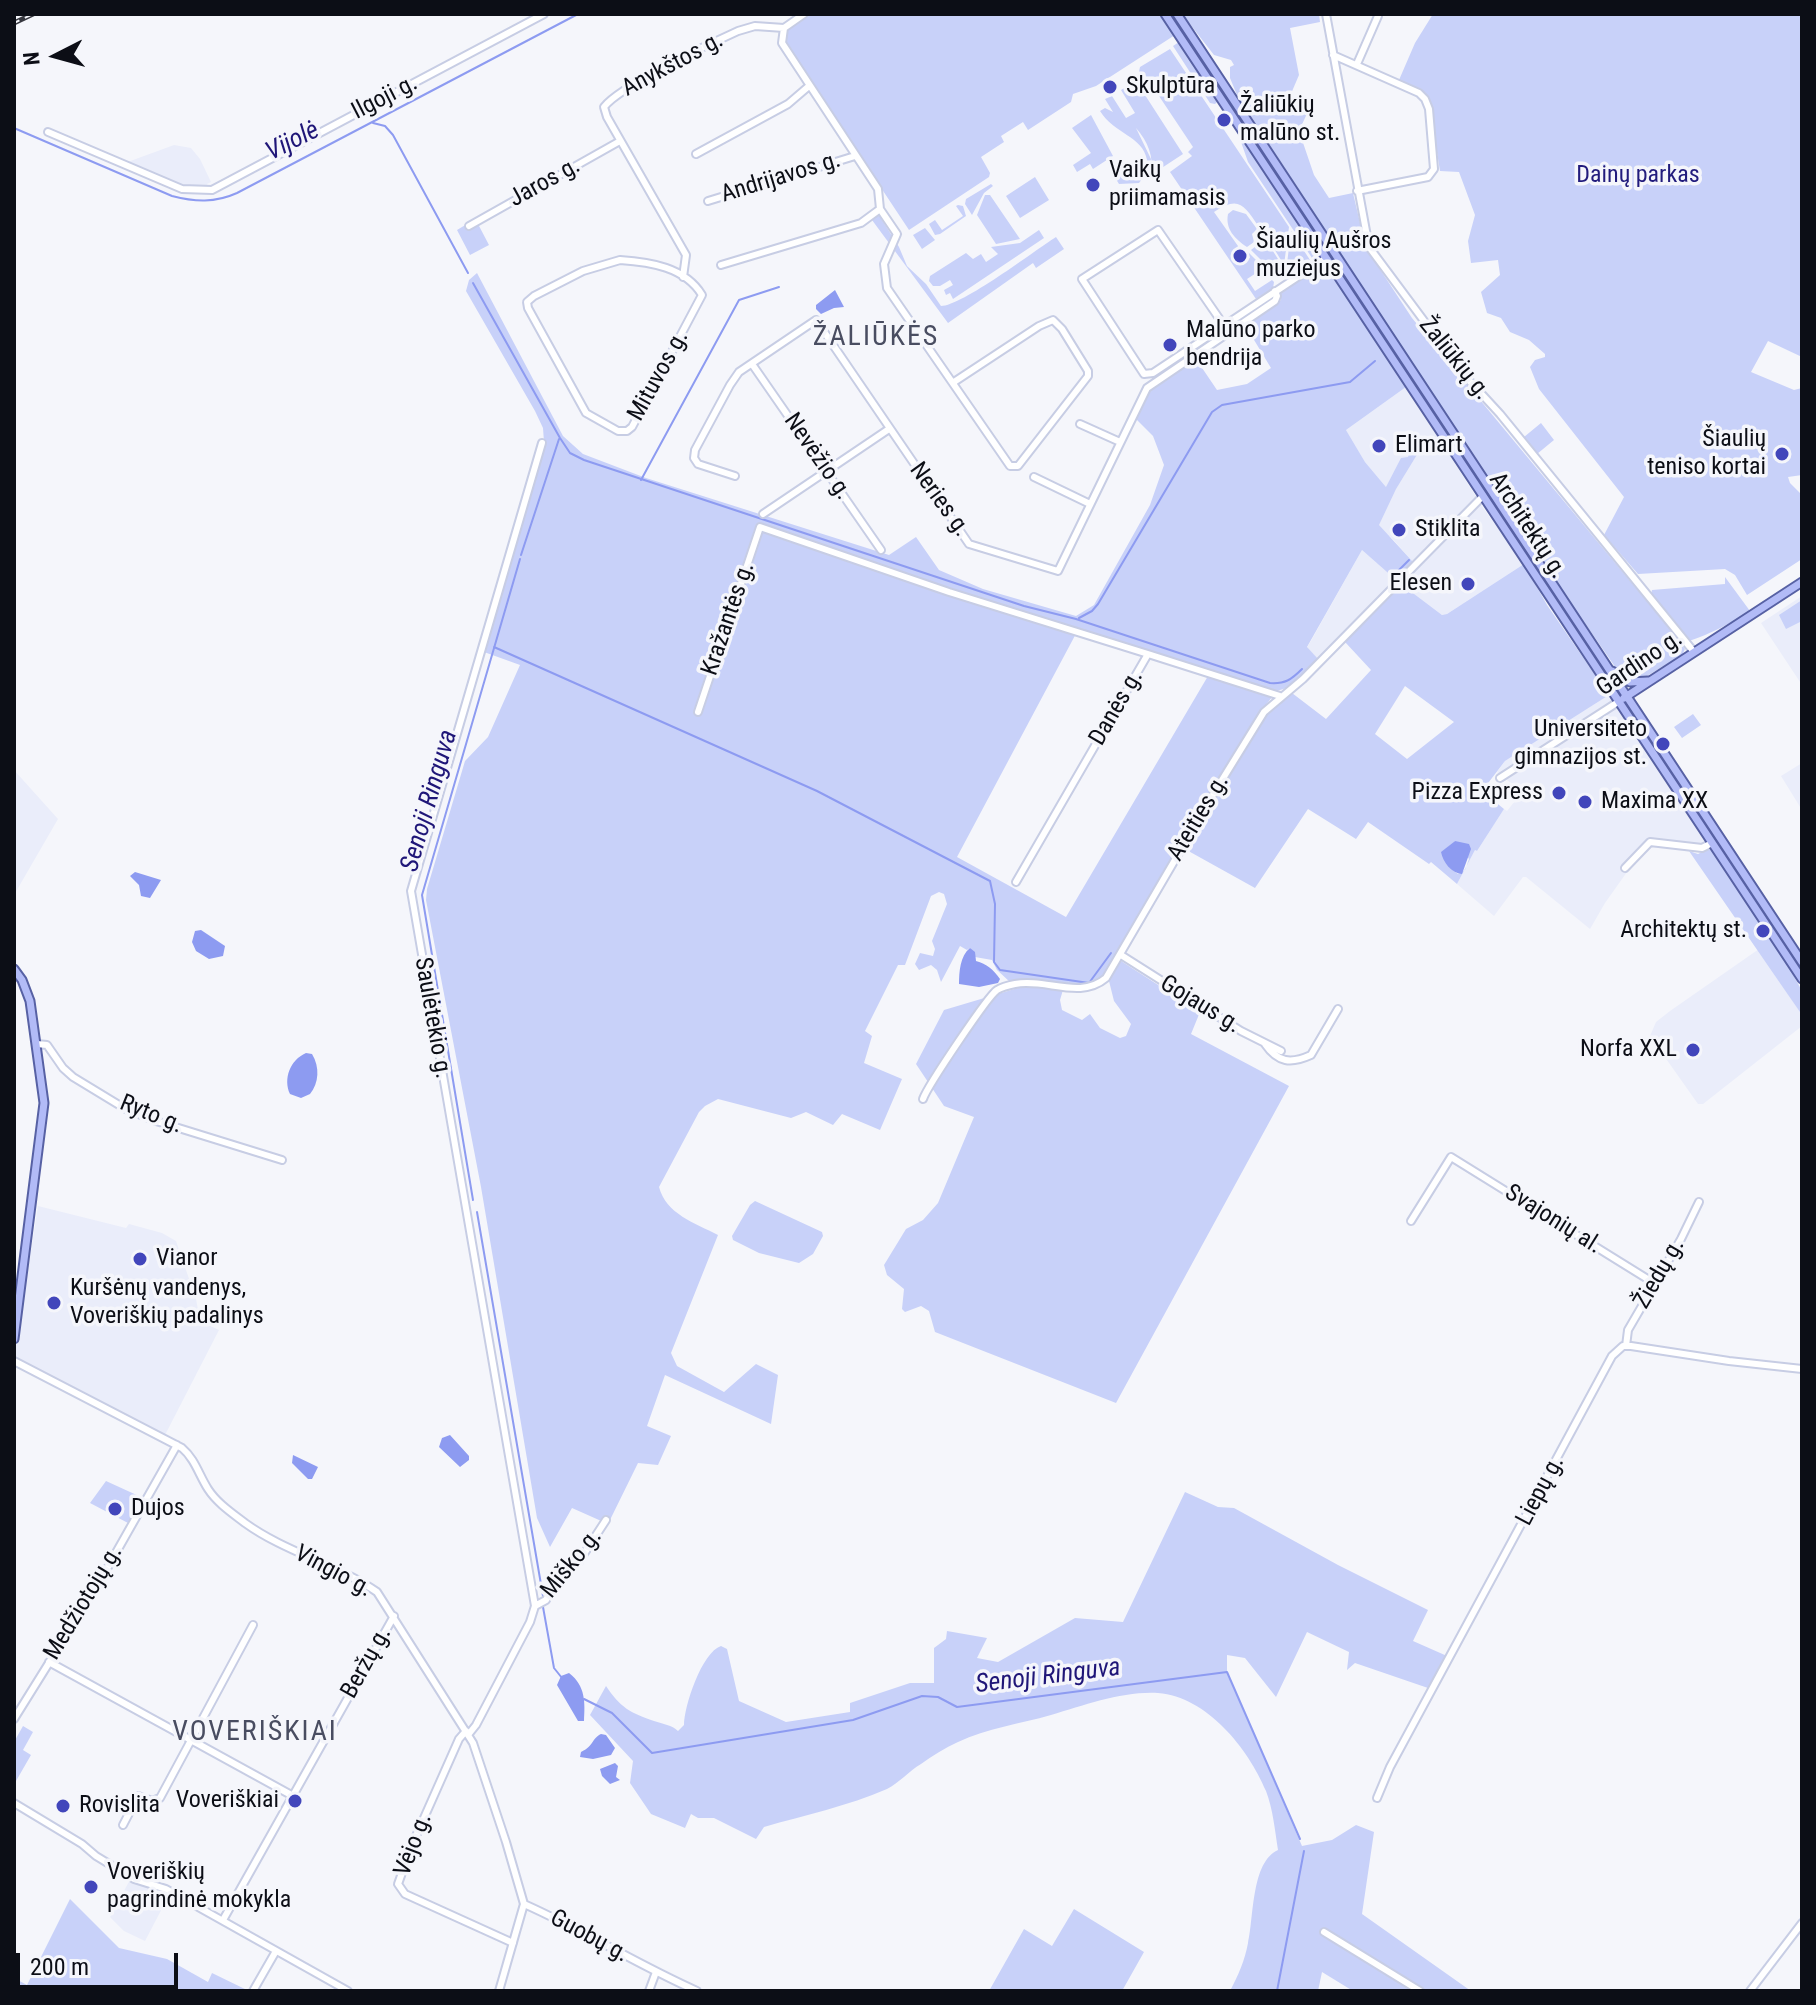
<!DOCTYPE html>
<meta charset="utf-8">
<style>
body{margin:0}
#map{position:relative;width:1816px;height:2005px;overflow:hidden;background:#f5f6fb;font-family:"Roboto Condensed",sans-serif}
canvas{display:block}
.frame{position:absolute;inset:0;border:16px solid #0c0e16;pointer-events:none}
.north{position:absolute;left:16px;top:16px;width:80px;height:80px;-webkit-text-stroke:6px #f5f6fb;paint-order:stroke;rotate:264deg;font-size:22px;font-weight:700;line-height:32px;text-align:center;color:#0c0e16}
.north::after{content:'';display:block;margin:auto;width:28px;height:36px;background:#0c0e16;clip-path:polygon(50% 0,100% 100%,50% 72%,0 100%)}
.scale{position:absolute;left:16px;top:1953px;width:162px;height:36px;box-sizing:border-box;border:4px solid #0c0e16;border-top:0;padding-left:10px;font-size:24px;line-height:28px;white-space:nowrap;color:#0c0e16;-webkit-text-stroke:6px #f5f6fb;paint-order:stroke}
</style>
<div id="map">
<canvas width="1816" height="2005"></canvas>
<div class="frame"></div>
<div class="north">N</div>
<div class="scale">200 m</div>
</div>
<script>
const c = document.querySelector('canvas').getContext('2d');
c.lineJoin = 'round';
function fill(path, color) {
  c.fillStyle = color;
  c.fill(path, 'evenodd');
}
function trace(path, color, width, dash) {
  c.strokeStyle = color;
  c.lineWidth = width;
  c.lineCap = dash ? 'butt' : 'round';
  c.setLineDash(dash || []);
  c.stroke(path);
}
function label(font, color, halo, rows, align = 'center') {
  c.font = font + ' "Roboto Condensed",sans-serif';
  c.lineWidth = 7;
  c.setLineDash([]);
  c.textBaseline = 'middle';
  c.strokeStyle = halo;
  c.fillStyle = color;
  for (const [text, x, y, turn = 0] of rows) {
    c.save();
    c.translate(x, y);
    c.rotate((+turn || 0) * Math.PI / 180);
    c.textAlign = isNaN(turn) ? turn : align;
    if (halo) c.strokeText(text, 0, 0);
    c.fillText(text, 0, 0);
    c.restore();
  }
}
fill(new Path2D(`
 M174,145L191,148L200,159L211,182L207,184L209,188L190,189L125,163Z
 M1406,387L1477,498L1413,562L1390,536L1374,544L1387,488L1365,462L1346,430Z
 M1481,505L1524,564L1447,614L1442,615L1401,584Z
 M1362,550L1396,580L1319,660L1307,648Z
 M1802,596V685L1761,623Z
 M1609,695L1706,840L1697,845H1687L1657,838L1655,843L1644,848L1605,903L1590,929L1526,877H1523L1494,916L1457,884L1475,850L1477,851L1504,809L1507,811L1522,792L1497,772L1505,761Z
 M1802,763V810L1781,776Z
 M14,770L58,819L14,895Z
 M1759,949L1802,1015V1026L1703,1104H1698L1650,1036L1656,1022L1670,1011Z
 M38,1206L126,1228L129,1224L162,1233L176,1241L196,1299L200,1321L219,1330L165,1435L14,1358Z
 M132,1876L168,1897L145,1941L124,1931L110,1917Z`), '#eaedfa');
fill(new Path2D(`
 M812,14H1160L1175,35L1096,86L1073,94L1071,102L1028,130L1023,122L1001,136L1004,142L981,157L990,173L989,177L909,230L785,43L789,27Z
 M1170,14H1172L1285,188L1283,187Z
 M1182,14H1319L1320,22L1290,28L1299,75L1290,96L1310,107L1299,131L1314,175L1329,198L1353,193L1366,248L1412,318L1665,623L1685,649L1682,655L1642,679H1627L1618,671L1545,566C1534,537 1511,512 1493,487L1237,95L1230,78V67L1234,65L1231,60L1214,55Z
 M1433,14H1802V357L1768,341L1751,372L1794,390L1802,388V475L1788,477L1790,483L1802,495V559L1747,595L1735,575L1725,569L1638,574L1604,535L1624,497L1539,389L1530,367L1535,360L1545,357V354L1529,340L1510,332L1501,318L1487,313L1481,292L1500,275L1498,260L1471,263L1468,241L1475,215L1459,172L1440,171L1428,96L1399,80L1415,43Z
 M1179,42L1218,101L1215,104L1210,103L1173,46Z
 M1170,49L1289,227L1284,265L1273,247L1278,239L1272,228L1259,227C1244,205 1239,195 1214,212L1238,246L1233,253L1240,263L1250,258L1248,252L1264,268L1247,279L1255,291L1272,280L1274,282L1273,288L1256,299L1170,172L1192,156L1188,152L1193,147L1145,75L1138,76L1140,67Z
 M1136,81L1183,154L1151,175C1154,156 1148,142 1136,128L1151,159L1147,178L1142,171L1147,160C1143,136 1114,134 1100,111L1105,108L1113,112L1105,99L1112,96L1126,118L1135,113L1121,90Z
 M1091,115L1113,156L1093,169L1090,164L1077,172L1073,165L1091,153L1072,128Z
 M1240,139L1246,143L1318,253V259L1314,261L1248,162Z
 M1120,167L1131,175L1138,173V177L1142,179L1139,183L1119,184L1111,171Z
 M1035,177L1049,200L1020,218L1006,196Z
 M991,184L993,186L984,193L972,215L965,204L966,199Z
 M1290,192L1375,320L1374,322L1288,194Z
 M985,195H990L1020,239L996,244L977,215Z
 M958,205L963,206L966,216L940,234L935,235L929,224L935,220L942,230L963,216L956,206Z
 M1233,210L1246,214L1257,229L1252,234L1254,242L1247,247C1235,239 1225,229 1228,214Z
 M879,215L899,247L907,266L926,284L941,306C962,306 1034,251 1056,237L1064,249L1036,268L1033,263L948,323L872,220Z
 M467,224L469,229L478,224L489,245L470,255L457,230Z
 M925,228L935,240L922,249L913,235Z
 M1039,230L1044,238L953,299L950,293L946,295L944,290L953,285L950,280L940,286H933L929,281L930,276L966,253L973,259L981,254L986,262L998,254L991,247L1020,243Z
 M1291,231L1312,263L1285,280Z
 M1256,246L1266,250L1271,248L1278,259L1267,266L1251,250Z
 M1321,264H1326L1406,387L1346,430L1365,462L1386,487L1401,458L1408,457L1410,452L1414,450L1418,453L1396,489L1379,525L1413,562L1396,580L1362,550L1307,647L1319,660C1306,673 1293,690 1273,691L1079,628L957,857L1066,917L1208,676L1269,695L1272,697L1259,714L1132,928L1107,970L1095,984L1082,986L1020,980L1010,982L997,970L992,960L975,957L970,948L967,950L960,946L941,982L937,970L931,965L919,970L915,964L920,953L933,956L935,949L932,941L947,904L944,894L939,892L931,896L905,965H898L865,1031L872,1036L864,1063L902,1079L880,1130L842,1114L833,1125L806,1112L791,1118L718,1099L705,1106L699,1112L659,1187C666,1214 695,1223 718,1235L671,1353L677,1366L724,1392L756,1364L778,1375L771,1424L665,1375L647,1426L671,1436L658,1465L638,1463L608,1524L572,1508L550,1547L537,1518L481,1187L426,900L427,889L465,761L488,737L520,665L484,652L544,442L543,428L535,411L466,291L469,280L477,273L563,436L583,454L646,478L889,555L916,537L939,570L983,589L1076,616L1094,605L1150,505L1164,465L1153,436L1134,417L1150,389L1196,359L1217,390L1247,384L1271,368L1245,325L1281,300V290Z
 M1379,327L1485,489L1483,491L1377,329Z
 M1541,423L1554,440L1537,454L1524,437Z
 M1509,529L1620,690L1617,692Z
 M1524,564L1547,605L1609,695L1505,761L1482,791L1504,809L1477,851L1475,850L1457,884L1431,862L1429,864L1368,822L1356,839L1308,809L1255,888L1183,848L1270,709L1292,693L1326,719L1371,670L1345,642L1401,584L1442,615L1447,614ZM1405,686L1454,722L1407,759L1375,734ZM1455,841L1469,859L1465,870L1458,874L1449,867L1442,852Z
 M1725,577L1750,611C1730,624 1710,634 1689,641L1651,595L1652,590L1725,584Z
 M1802,600V621L1786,629L1779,615Z
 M1629,707L1719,842L1718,845L1627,709Z
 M1693,714L1701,725L1682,738L1674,727Z
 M1708,849L1712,850L1790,969L1802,991V1015L1689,851L1698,854Z
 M1721,849L1802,969V973L1721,851Z
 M1121,961L1200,1012L1191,1034L1289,1086L1116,1403L935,1332L929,1311L921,1306L905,1312L902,1309L904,1289L887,1275L884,1265L906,1229L923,1220L938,1203L974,1117L944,1106L916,1064L944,1010L1028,985L1063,990L1060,1000L1062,1010L1082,1020L1090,1014L1100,1028L1120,1038L1126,1036L1131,1024L1114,1001L1109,981Z
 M755,1201L822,1232L823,1236L813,1254L799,1263L759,1253L733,1240L732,1236L750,1205Z
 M106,1481L141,1497L128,1523L90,1503Z
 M1185,1492L1218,1507L1234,1508L1338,1565L1428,1610L1413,1641L1447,1656L1428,1688L1355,1663L1347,1670L1349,1652L1307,1632L1276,1697L1245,1658L1227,1655V1672L1302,1846L1332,1840L1356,1825L1374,1832L1362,1914L1471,1991H1353L1322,1972L1318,1991H1230C1238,1976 1245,1960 1248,1943C1254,1918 1251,1862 1278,1850C1275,1831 1273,1809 1266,1791C1248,1748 1207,1697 1158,1693C1123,1691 1085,1705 1051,1715C1020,1724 987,1728 958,1742C945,1748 932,1756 921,1764C909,1771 899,1783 887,1789C848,1806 805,1815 764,1827L756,1839L714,1818H698L691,1814L685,1828L651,1814L630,1783L633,1761L590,1715L606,1686C620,1707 630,1713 654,1721C663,1724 672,1725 678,1731L684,1725C684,1706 702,1652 721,1646L727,1649L739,1701L786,1722L850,1712V1703L910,1683H934V1648L946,1639L947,1631L987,1638L977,1658L998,1662L1075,1618L1123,1622Z
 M23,1726L33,1732L23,1750L31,1755L16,1781L14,1780V1742Z
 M70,1899L119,1948L167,1959L208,1982L212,1973L249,1991H14V1978L27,1985Z
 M1074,1909L1144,1952L1122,1991H989L1024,1929L1052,1946Z`), '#c8d1f9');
fill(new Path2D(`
 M835,290L844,307L834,308L821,314L816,309V305Z
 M1455,841L1469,844L1471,849L1462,874C1451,873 1443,862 1441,852Z
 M135,872L161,880L150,898L141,896L139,885L130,876Z
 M201,930L225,946L223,956L209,959L196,951L192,942L195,931Z
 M970,948L975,952L976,961C987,964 993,969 1000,979L998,983L979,987L959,984C959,972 960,956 970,948Z
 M306,1053L312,1054C320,1067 319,1083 310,1094L301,1098L290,1094C283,1079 290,1060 306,1053Z
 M450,1435L469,1456V1460L460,1467L439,1447L442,1438Z
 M293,1455L318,1467L312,1479H308L292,1463Z
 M569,1673C586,1686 585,1703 584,1721H578L557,1685L561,1676Z
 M601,1734L606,1735L615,1748L611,1755L593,1759L580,1757L581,1752C594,1746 592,1738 601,1734Z
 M615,1763L618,1766L616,1777L620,1780L610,1784L602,1776L600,1769Z`), '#8d9bf1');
trace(new Path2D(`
 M373,123L385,126L393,135L468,273
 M14,128L172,196C195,202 215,203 237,193L578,14
 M473,283L560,438L570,453L584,460L1024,606L1076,619L1270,683C1285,684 1291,680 1302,669
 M641,480L739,300L779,287
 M521,555L559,439
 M1393,576L1409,560
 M1079,618L1092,611L1098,604L1212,412L1222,405L1350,382L1375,361
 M494,647L817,791L990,881L995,904L994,962L1000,970L1089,983L1111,953
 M473,1200L422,895L520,559
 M477,1212L543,1596
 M543,1607L554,1668L562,1678
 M584,1699L612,1713L652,1753L853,1720L922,1696L938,1697L957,1707L1227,1672L1300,1839
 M1277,1991L1304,1851`), '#8d9bf1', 2);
const minor = new Path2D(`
 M804,14L784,28L782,43L878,189L880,209L897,234L884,264L887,288L1010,466H1018L1088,376V371L1062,329L1053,320L1039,326L954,382
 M1326,14L1369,247L1465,376L1500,414L1694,652
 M1333,55L1419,93L1425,99L1429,109L1434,169L1428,177L1357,191
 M1357,64L1378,16
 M48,132L182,189L212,190L544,14
 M696,154L788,104L809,86
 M708,201L855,156
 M469,226L620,141
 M620,260C650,262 685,267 702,295L632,427L627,431H618L586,413L528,308L527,302L534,296L583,271Z
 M721,265L861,223L880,209
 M683,277L686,255L607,117L604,107C620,86 711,43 738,31L755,26L784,28
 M1223,324L1158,230L1082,279L1144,374L1153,373L1326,258
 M752,364L881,550
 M1080,424L1120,442
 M735,476L698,464L694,458L695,450L730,385L739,372L816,320L969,544L1058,571L1147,388L1275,301L1277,296L1275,291
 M1034,477L1090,504
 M763,514L889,429
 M698,712L760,527L949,592L1148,654
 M1500,778L1618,702
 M1625,868L1650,842L1702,848L1712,843
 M1016,882L1148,654L1280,696
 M1121,955L1241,1031L1281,1051
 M37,1044L47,1045L63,1068L73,1077L124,1108L156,1121L282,1160
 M1265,1044C1278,1063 1291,1064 1311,1055L1338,1009
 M923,1099C928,1085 988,996 997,990C1002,987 1010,985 1015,984C1046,978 1080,1000 1106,978L1214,793L1264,712L1303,679L1483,496
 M1411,1221L1451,1157L1654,1283
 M1626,1346L1628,1330L1681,1239L1699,1202
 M14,1361L182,1448C195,1459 199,1475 208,1489C217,1503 232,1513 245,1523C285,1552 336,1564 377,1592L473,1743L506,1842L524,1904L499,1991
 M535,1606L411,891L542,443
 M535,1606L546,1600L560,1573L578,1563L606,1520
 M49,1662L293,1796
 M14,1719L100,1581L177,1445
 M466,1731L459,1739L412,1845L398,1884L405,1894L513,1943
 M468,1735L476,1725L530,1622L535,1606
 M1377,1798L1390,1767L1612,1356L1623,1346H1631L1729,1361L1802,1369
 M14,1803L82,1844L96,1856L134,1879L166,1889L348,1991
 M123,1825L138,1796L152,1801L160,1798L253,1625
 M524,1904C583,1930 638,1965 697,1991
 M223,1920L394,1616
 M1324,1932L1420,1991
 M253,1991L276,1951
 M649,1991L656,1972
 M1750,1991L1802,1923`);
const major = new Path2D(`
 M1165,14L1802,979
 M1177,14L1802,962
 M1612,671L1630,682L1648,681
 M1624,698L1802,582
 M14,969L22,980L30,1001L44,1103L14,1339`);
trace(minor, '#c7cde4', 10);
trace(major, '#5761a4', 11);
trace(minor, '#fff', 6);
trace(major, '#b2bbf7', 7);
const rail = new Path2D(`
 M14,23L33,14`);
trace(rail, '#36373f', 5);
trace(rail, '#f5f6fb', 2, [6]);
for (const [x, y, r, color] of [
 [1110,87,8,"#4246bb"],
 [1224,120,8,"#4246bb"],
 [1093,185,8,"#4246bb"],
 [1240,256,8,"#4246bb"],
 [1170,345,8,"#4246bb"],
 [1379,446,8,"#4246bb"],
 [1782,454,8,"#4246bb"],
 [1399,530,8,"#4246bb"],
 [1468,584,8,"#4246bb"],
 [1663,744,8,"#4246bb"],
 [1559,793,8,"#4246bb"],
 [1585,802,8,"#4246bb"],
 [1763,931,8,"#4246bb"],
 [1693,1050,8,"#4246bb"],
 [140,1259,8,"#4246bb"],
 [54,1303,8,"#4246bb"],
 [115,1509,8,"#4246bb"],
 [295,1801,8,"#4246bb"],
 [63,1806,8,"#4246bb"],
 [91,1887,8,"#4246bb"]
]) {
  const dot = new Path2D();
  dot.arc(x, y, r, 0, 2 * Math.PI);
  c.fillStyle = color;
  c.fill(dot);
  trace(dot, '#f5f6fb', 3);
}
label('24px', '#0c0e16', '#f5f6fb', [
 ["Anykštos g.",673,65,-28],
 ["Ilgoji g.",385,98,-27],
 ["Andrijavos g.",781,178,-17],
 ["Jaros g.",545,183,-29],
 ["Žaliūkių g.",1454,359,51],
 ["Mituvos g.",659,376,-61],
 ["Nevėžio g.",817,457,55],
 ["Neries g.",939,500,54],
 ["Architektų g.",1527,526,57],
 ["Kražantės g.",729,619,-71],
 ["Gardino g.",1640,664,-34],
 ["Danės g.",1117,708,-60],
 ["Ateities g.",1199,818,-59],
 ["Gojaus g.",1200,1005,31],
 ["Saulėtekio g.",432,1018,80],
 ["Ryto g.",151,1115,22],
 ["Svajonių al.",1553,1220,32],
 ["Žiedų g.",1660,1274,-60],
 ["Liepų g.",1541,1491,-62],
 ["Miško g.",572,1564,-51],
 ["Vingio g.",333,1572,28],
 ["Medžiotojų g.",84,1603,-59],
 ["Beržų g.",367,1663,-61],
 ["Vėjo g.",414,1845,-69],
 ["Guobų g.",589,1937,28]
]);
label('24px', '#0c0e16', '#f5f6fb', [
 ["Skulptūra",1126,87],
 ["Žaliūkių",1240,106],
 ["malūno st.",1240,134],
 ["Vaikų",1109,171],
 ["priimamasis",1109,199],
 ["Šiaulių Aušros",1256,242],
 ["muziejus",1256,270],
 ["Malūno parko",1186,331],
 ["bendrija",1186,359],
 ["Šiaulių",1766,440,"right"],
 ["teniso kortai",1766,468,"right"],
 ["Elimart",1395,446],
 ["Stiklita",1415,530],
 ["Elesen",1452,584,"right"],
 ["Universiteto",1647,730,"right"],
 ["gimnazijos st.",1647,758,"right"],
 ["Pizza Express",1543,793,"right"],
 ["Maxima XX",1601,802],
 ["Architektų st.",1747,931,"right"],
 ["Norfa XXL",1677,1050,"right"],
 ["Vianor",156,1259],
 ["Kuršėnų vandenys,",70,1289],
 ["Voveriškių padalinys",70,1317],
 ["Dujos",131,1509],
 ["Voveriškiai",279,1801,"right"],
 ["Rovislita",79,1806],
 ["Voveriškių",107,1873],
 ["pagrindinė mokykla",107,1901]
], 'left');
label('24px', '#221c7d', '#f5f6fb', [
 ["Dainų parkas",1638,176]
]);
label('italic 26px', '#1f1678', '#f5f6fb', [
 ["Vijolė",293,142,-27],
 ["Senoji Ringuva",430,801,-74],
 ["Senoji Ringuva",1048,1677,-7]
]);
c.letterSpacing = '2px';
label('28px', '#494d61', '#f5f6fb', [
 ["ŽALIŪKĖS",876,338],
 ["VOVERIŠKIAI",255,1733]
]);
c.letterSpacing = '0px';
</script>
